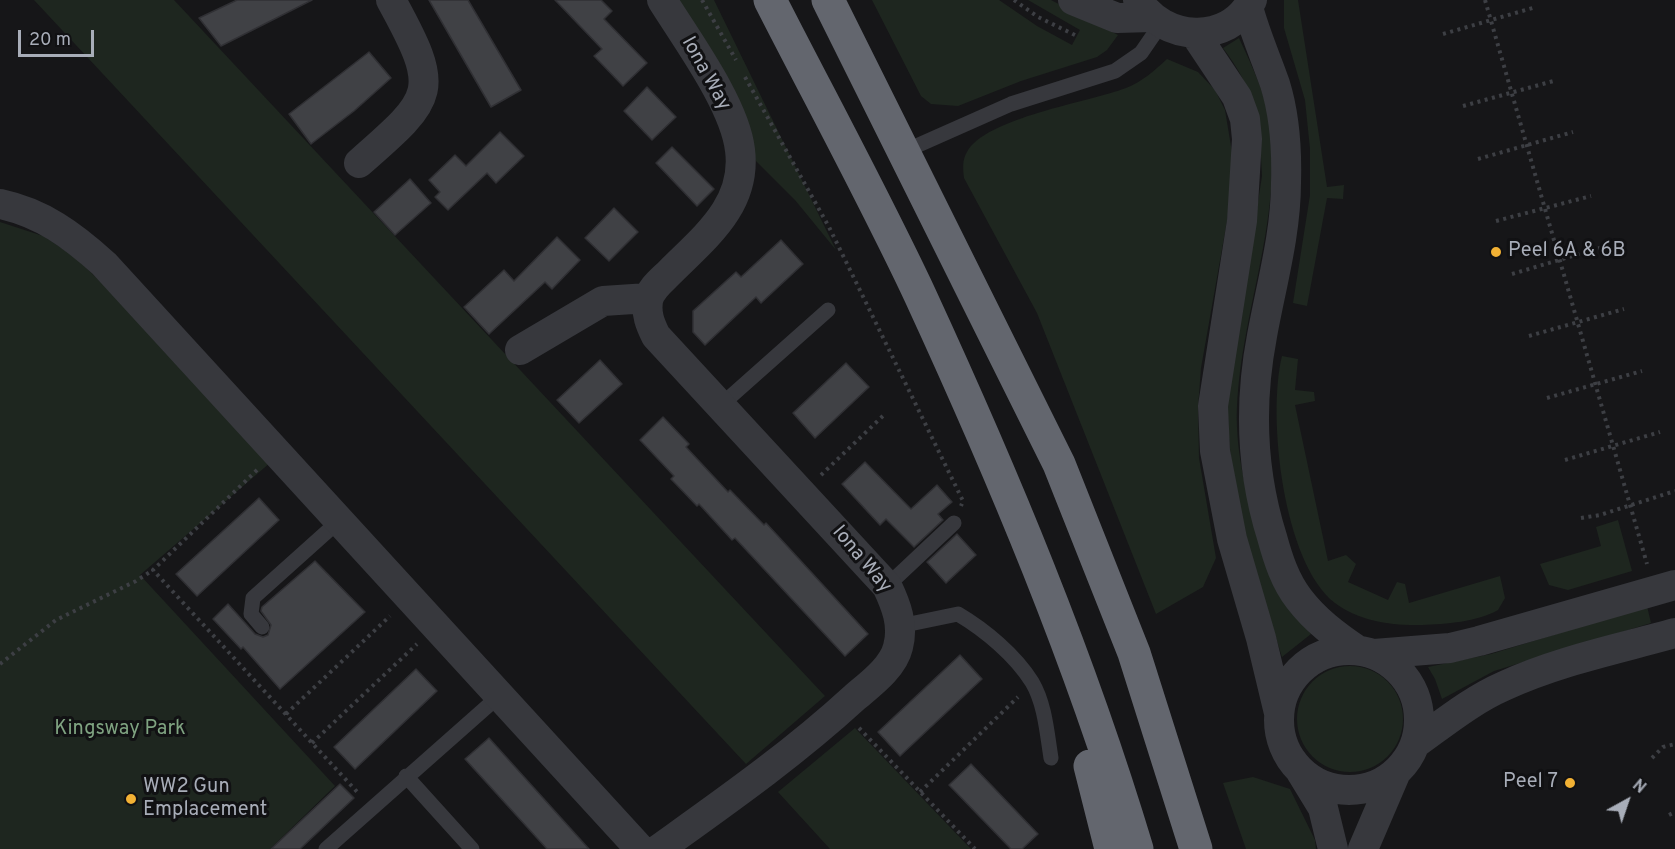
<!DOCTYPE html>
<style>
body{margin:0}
#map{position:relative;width:1675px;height:849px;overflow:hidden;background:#161618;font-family:Overpass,sans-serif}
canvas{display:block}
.north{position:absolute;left:1597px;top:771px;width:60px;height:60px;-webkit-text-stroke:4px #111113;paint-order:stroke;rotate:40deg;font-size:16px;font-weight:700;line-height:24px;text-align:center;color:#a8adb8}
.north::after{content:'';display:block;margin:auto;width:21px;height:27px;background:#a8adb8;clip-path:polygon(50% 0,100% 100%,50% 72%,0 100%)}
.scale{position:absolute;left:18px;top:30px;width:76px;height:27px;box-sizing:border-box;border:3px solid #a8adb8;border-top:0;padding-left:8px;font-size:18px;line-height:21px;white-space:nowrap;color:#a8adb8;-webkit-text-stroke:4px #111113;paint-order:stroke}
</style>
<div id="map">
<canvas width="1675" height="849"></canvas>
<div class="north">N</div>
<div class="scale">20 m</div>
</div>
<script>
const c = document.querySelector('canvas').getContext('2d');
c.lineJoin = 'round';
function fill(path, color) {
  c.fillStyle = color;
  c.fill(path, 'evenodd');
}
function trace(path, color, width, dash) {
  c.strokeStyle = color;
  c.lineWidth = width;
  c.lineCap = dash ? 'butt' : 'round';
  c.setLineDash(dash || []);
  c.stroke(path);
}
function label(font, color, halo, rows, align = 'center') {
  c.font = font + ' Overpass,sans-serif';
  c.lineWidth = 6;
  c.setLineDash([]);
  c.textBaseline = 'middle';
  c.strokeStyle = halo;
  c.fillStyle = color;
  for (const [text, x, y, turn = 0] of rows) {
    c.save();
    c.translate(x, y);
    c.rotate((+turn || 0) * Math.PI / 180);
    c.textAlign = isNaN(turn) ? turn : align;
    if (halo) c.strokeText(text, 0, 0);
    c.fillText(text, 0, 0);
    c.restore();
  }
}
fill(new Path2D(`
 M34,0H174L825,696L746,764Z
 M668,0H714L836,250L795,200L745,150Z
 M872,0H999L1037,26L1072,45L1080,30L1028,0H1051L1118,35L1107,50L1097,57L1021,81L958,106L931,104L921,96Z
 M1284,0H1298L1327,187L1344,185L1343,199L1327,198L1307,306L1293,303L1310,195V149L1305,100L1284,28Z
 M1239,38C1251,64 1264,90 1269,119C1285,224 1235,323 1237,427C1239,474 1252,515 1271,558C1283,585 1292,612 1311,634L1282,657C1256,571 1225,486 1228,395L1262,176C1260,123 1256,91 1223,48Z
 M1167,59L1198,72L1215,90L1225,110L1232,152L1231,198L1201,368L1198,408L1199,458L1216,558L1203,587L1156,614L1037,313L964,178C963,169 962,160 967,152C985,118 1089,102 1126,88C1142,82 1155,70 1167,59Z
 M0,222L43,236L74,256L123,304L271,462L140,575L335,786L270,849H0Z
 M1282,356L1298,359L1295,390L1314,392L1315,401L1295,405L1328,561L1346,555L1356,564L1348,582L1388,600L1397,582L1405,584L1409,603L1500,576L1505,598L1498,610C1477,622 1446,624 1422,625C1392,626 1359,621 1335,603C1283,563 1267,416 1282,356Z
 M1618,520L1632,571L1568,590L1549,585L1540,564L1601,546L1596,527Z
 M1647,606L1651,623L1494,671L1442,699L1435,679L1428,667L1491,654Z
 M1297 719a53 53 0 1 1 106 0a53 53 0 1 1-106 0Z
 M855,728L971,849H830L778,792Z
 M1253,777L1290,789L1315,840L1316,849H1246L1223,783Z`), '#1e261f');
const building = new Path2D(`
 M237,0H312L221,46L199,18Z
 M429,0H468L521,90L491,107Z
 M555,0H601L612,11L604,19L647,63L623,86L594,56L602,49Z
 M369,52L391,78L354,111L311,144L289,114Z
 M647,87L676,117L652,140L624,111Z
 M500,132L524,156L496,183L487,173L448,210L435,197L440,192L429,180L455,155L466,166Z
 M672,147L714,189L697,206L656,163Z
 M410,179L431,203L395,235L374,212Z
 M614,208L638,232L609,261L585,238Z
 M557,237L580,260L552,289L545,282L489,334L464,307L504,270L514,281Z
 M781,240L803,264L761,303L756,297L705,345L693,332V311L736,272L741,277Z
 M600,360L622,384L579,423L557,400Z
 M846,363L869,387L815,438L793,413Z
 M663,417L689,444L686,447L728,492L730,490L764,525L766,523L868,634L845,656L735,538L732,540L699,504L697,506L671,479L674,476L640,440Z
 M865,462L911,509L937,485L952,502L938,514L943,520L914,547L886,519L880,525L842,484Z
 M259,498L279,520L197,596L176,574Z
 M957,534L976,555L946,583L927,562Z
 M315,561L365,612L280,689L243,647L241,649L213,619L228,604L255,634L263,637L268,635L271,625L261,611L262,607Z
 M960,655L982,679L900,756L878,732Z
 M416,669L437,691L355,769L334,747Z
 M489,738L589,849H547L465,759Z
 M971,764L1038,834L1022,849H1011L949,785Z
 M340,784L354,798L300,849H271Z`);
fill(building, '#404145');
trace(building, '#303034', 1.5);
trace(new Path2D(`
 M702,0L736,60
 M1014,0L1038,17L1077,36
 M1485,0L1647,564
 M1443,34L1536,7
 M745,77L829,227L963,501L961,506
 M1463,106L1557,80
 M1478,159L1573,132
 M1496,221L1591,196
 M1512,274L1606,246
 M1529,336L1624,309
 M1547,398L1642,371
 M1565,460L1660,432
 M257,470L153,570L359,794
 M821,475L886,413
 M1581,518L1600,515L1675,491
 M0,664L56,620L136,581L153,570
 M286,714L390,616
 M859,728L975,849
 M312,743L417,644
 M1652,758L1663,747L1675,744
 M920,792L1018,697
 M1669,815L1675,812`), '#3d3f44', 4, [3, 4.5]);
trace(new Path2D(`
 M905,151L1011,104L1115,71L1141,53L1161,24
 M720,406L828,310
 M887,586L954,523
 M900,626L958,614C985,630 1015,655 1032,682C1045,704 1047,733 1051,758
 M262,627L251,614L253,598L340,520
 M406,776L472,849
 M326,849L499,696`), '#37383d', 15);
trace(new Path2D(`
 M1073,0L1117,18L1152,17
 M1138,0C1163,41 1228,46 1252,0
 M1248,7C1255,34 1266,58 1275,84C1285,116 1287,150 1286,183C1286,234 1271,286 1262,336C1249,404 1251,470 1272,537C1278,559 1285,581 1299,599C1315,620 1335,635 1357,650
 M1195,34L1237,97L1245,119L1247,139L1242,221L1213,406L1215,451L1232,539L1261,638L1279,713
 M359,163C436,96 441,91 391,0
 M0,204C42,213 72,235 104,264L640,849
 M520,350L603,301L648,298
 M1279 720a70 70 0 1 1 140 0a70 70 0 1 1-140 0Z
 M1374,654L1450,648L1479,641L1675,585
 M1416,743C1444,723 1472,700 1504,686C1558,661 1618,649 1675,633
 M1301,772L1323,808L1333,849
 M659,849C726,801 793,754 854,698C869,685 893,668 898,647C904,625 896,605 887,586L656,336C650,324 646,314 648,301C650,289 662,280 670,272C705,237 747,205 740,150C735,105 687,40 662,0
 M1363,849L1396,772`), '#37383d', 30);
trace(new Path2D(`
 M770,0C820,98 873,195 920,295C1003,475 1080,659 1137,849
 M828,0L1059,464L1134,653L1196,849
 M1090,766L1111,849`), '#63666e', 33);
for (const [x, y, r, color] of [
 [1496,252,6,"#f2b134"],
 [1570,783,6,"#f2b134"],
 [131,799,6,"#f2b134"]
]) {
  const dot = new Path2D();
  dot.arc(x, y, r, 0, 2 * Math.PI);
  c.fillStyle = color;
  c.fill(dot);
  trace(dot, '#111113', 2);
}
label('20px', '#a8adb8', '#111113', [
 ["Iona Way",705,74,61],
 ["Iona Way",861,560,50]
]);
label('20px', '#a8adb8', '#111113', [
 ["Peel 6A & 6B",1508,252],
 ["Peel 7",1558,783,"right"],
 ["WW2 Gun",143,788],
 ["Emplacement",143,811]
], 'left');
label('20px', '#7fa381', '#111113', [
 ["Kingsway Park",120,730]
]);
</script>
